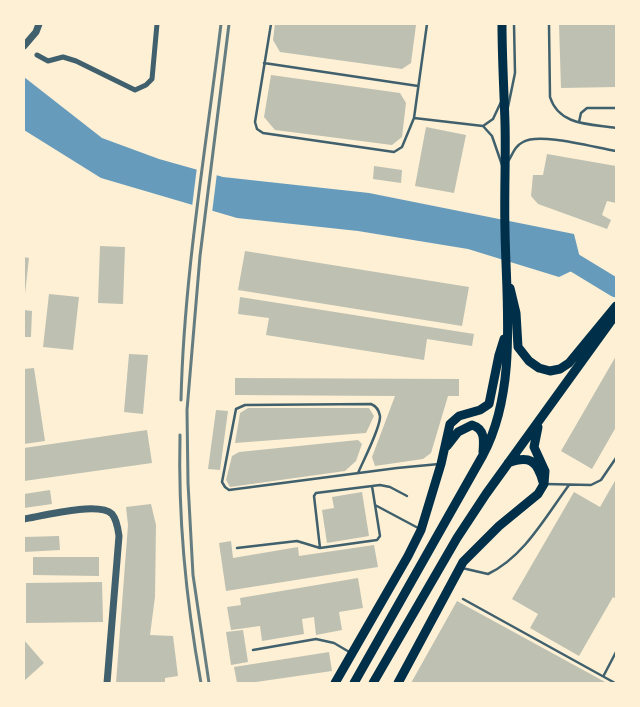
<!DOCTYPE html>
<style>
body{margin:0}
#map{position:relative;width:640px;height:707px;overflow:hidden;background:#fdf0d5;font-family:Signika,sans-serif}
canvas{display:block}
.frame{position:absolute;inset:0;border:25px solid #fdf0d5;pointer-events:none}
</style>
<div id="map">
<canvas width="640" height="707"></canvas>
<div class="frame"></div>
</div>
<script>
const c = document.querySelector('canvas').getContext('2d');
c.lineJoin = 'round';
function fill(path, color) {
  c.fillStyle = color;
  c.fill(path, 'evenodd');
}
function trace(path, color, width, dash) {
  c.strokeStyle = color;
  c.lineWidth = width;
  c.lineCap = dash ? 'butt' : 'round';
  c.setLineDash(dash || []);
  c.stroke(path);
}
fill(new Path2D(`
 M24,77L102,138L159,159L223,177L369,193L574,234L582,266L559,277L468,249L358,231L237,218L101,178L24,130Z`), '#669bbc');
fill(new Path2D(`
 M197,167L217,173L212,213L192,207Z`), '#fdf0d5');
trace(new Path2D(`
 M560,254L616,288`), '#669bbc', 19);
fill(new Path2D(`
 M275,24H415L416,25L411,63L402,69L280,52L273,40Z
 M559,24H616V87L561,88Z
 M271,75L400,93L406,103L402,137L392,145L275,130L264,117Z
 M426,127L466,135L454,193L415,186Z
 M547,154L616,166V203L607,201L602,215L611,220L607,229L538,204L531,196L533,175H543Z
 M374,166L402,170L401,183L373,179Z
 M100,246L125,247L123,304L98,303Z
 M245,251L469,287L462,326L238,290Z
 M24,257L29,258L25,294H24Z
 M49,294L79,297L73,350L43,347Z
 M240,297L474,334L472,346L427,339L424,360L266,335L269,318L238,314Z
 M24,310L32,311L31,337H24Z
 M129,354L148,355L143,414L124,412Z
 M616,356V427L592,469L561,451Z
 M34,368L45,441L24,444V369Z
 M235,378L459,379V396H448L431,453L423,459L375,466L372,457L395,396L235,395Z
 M248,408H369L374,416L366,433L235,443L240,413Z
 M216,410L228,411L220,470L208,469Z
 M147,430L152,463L24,481V448Z
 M358,440L362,444L356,461L345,471L230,487L226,480L232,456L239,452Z
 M616,479V599L613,597L579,656L530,628L538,614L512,599L574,492L600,507Z
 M50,490L52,504L24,508V494Z
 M362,492L369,536L327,543L322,510L334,508L332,497Z
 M151,504L156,525L155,597L150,635L173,636L178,676L165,678V683H116L128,525L126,507Z
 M59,536L60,550L24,552V537Z
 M231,541L233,558L298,547L299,556L374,545L378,567L226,591L219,543Z
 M33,557H99V576L33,575Z
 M358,578L363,608L339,612L342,630L316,635L314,617L302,619L304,634L262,641L260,626L231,630L227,607L241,605L240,598Z
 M102,582L103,622L26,623V583Z
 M457,601L607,683H411Z
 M243,630L248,662L231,665L226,632Z
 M24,640L44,663L24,681Z
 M329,652L332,671L249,683H237L234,667Z`), '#bec0b2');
trace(new Path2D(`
 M271,24L255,122L257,129L263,133L394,152L402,147L414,118L427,24
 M549,24L550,97C559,126 591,124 616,128
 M264,63L418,86
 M508,107L515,73L514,24
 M414,118L483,126L493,119L501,102
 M579,122L581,113L587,108H616
 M483,126L492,136L502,165
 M509,160C513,153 515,146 523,142C540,132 596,148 616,151
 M358,473C363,461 381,427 380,416C379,410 376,406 371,404L245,405L236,409L222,482L225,487L229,490L397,468L439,464
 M545,484L591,485L601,480L616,458
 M375,505L420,529
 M237,548L297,541L320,548L377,540L380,536L372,486
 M320,548L314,496L316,493L380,485L390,487L407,496
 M462,568L488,574C524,557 546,516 569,485
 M463,599L615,683
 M253,650L316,639L334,643L351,653
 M604,675L616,652`), '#3f606c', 2.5);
trace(new Path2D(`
 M37,55L48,61L63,57L76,61L135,90L146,85L152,79L157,24`), '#3f606c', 5);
trace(new Path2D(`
 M24,46L36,32L39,24
 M24,519C42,516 99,501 112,514C117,520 118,529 119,536L107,683`), '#3f606c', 7);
trace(new Path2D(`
 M510,288L516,313L518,347L529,361L539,368L550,371L560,369L569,363L616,306
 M447,446L458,432L472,425C485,429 484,440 483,452
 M508,463C529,455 537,460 543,482
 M335,683L408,556L421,530L441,464L450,424L459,416L480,410L489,404L499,355L504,339
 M354,683L483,455C518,389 506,302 505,230C504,194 506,158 505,123C504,90 502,57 502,24
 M373,683L457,538L486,494L616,314
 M398,683L463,562L499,526L538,494L544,484L545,471L534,447L538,427`), '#003049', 9);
trace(new Path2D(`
 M181,400C184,274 206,149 221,24
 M180,435C178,518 186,601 201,683
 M209,683L193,575L188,483L187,410L200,256L229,24`), '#657d81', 3);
</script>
